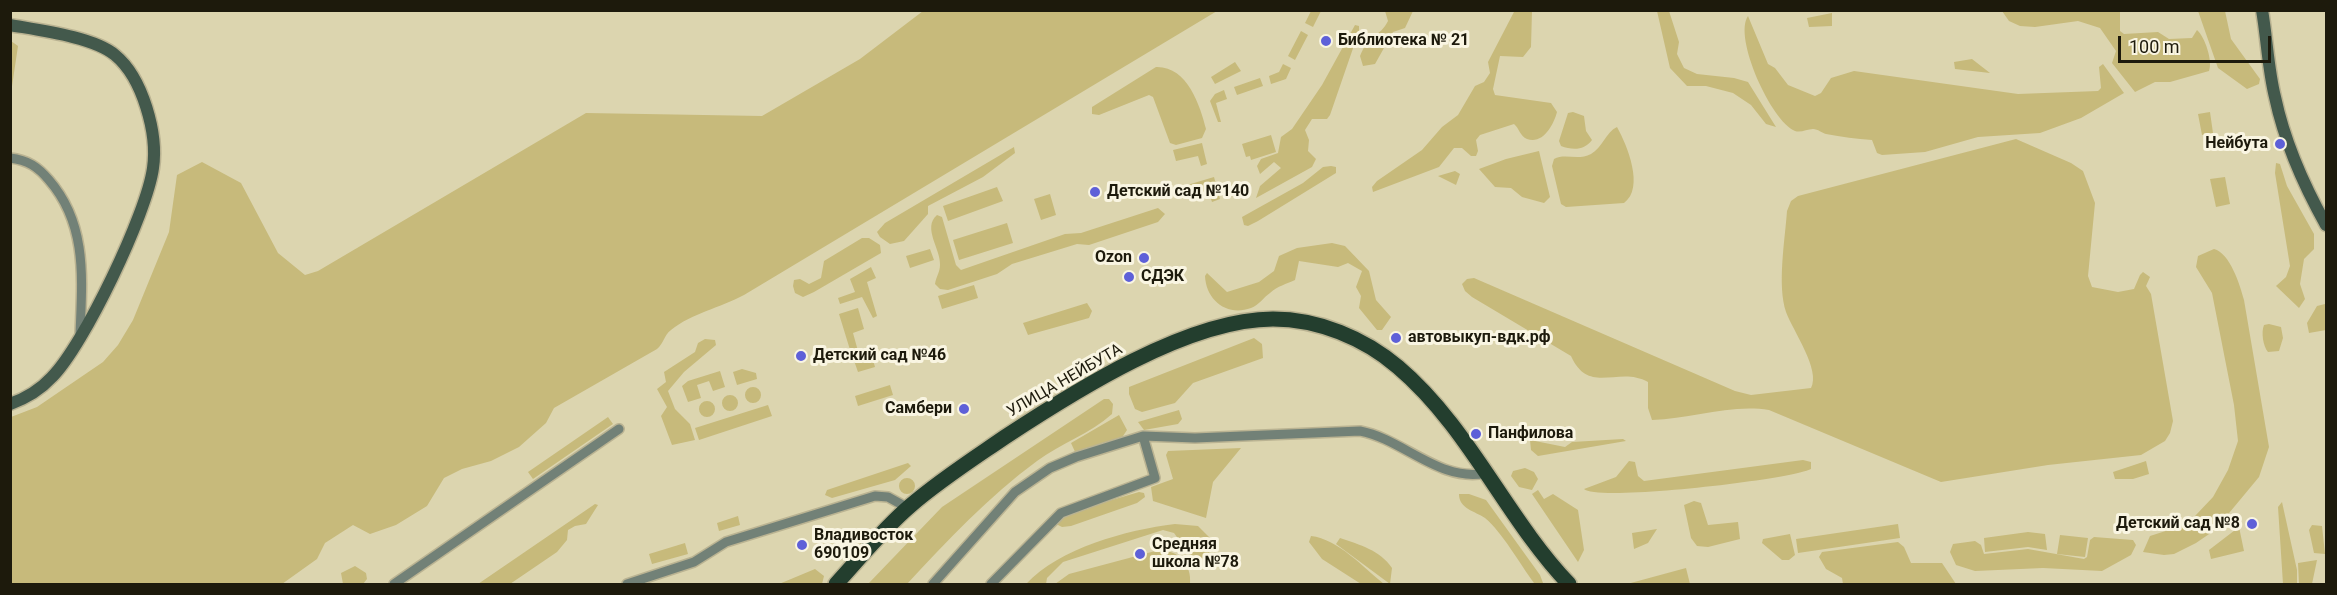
<!DOCTYPE html>
<meta charset="utf-8">
<style>
body{margin:0}
#map{position:relative;width:2337px;height:595px;overflow:hidden;background:#dcd5af;font-family:Roboto,sans-serif}
canvas{display:block}
.frame{position:absolute;inset:0;border:12px solid #1d1a0c;pointer-events:none}
.scale{position:absolute;left:2118px;top:36px;width:153px;height:27px;box-sizing:border-box;border:3px solid #1d1a0c;border-top:0;padding-left:8px;font-size:18px;line-height:21px;white-space:nowrap;color:#1d1a0c;-webkit-text-stroke:4px #f9f5e2;paint-order:stroke}
</style>
<div id="map">
<canvas width="2337" height="595"></canvas>
<div class="frame"></div>
<div class="scale">100 m</div>
</div>
<script>
const c = document.querySelector('canvas').getContext('2d');
c.lineJoin = 'round';
function fill(path, color) {
  c.fillStyle = color;
  c.fill(path, 'evenodd');
}
function trace(path, color, width, dash) {
  c.strokeStyle = color;
  c.lineWidth = width;
  c.lineCap = dash ? 'butt' : 'round';
  c.setLineDash(dash || []);
  c.stroke(path);
}
function label(font, color, halo, rows, align = 'center') {
  c.font = font + ' Roboto,sans-serif';
  c.lineWidth = 6;
  c.setLineDash([]);
  c.textBaseline = 'middle';
  c.strokeStyle = halo;
  c.fillStyle = color;
  for (const [text, x, y, turn = 0] of rows) {
    c.save();
    c.translate(x, y);
    c.rotate((+turn || 0) * Math.PI / 180);
    c.textAlign = isNaN(turn) ? turn : align;
    if (halo) c.strokeText(text, 0, 0);
    c.fillText(text, 0, 0);
    c.restore();
  }
}
fill(new Path2D(`
 M1515,10L1532,11L1531,47L1523,57L1500,56L1493,89L1495,95L1551,103L1557,112C1554,124 1543,145 1527,139C1520,136 1519,128 1514,124L1480,135L1476,140L1478,151L1476,156H1471L1462,148H1454L1439,167L1373,192L1372,187L1377,181L1422,150L1442,127L1458,115L1475,86L1484,82L1490,73L1488,62Z
 M923,11H1217L744,295C720,308 692,313 671,330C664,335 664,343 657,349L554,408L546,423L519,447L491,461L462,469L444,478L427,506L396,525L370,534L353,525L325,543L317,559L282,584H11V417L37,407L103,362L118,345L133,320L169,232L177,175L202,162L241,183L278,253L305,275L318,271L586,113L762,116L860,59Z
 M1311,11H1321L1313,27L1305,23Z
 M1385,11H1413L1405,28L1393,32L1375,64L1363,66L1360,56C1369,34 1380,37 1388,21Z
 M1657,11H1669L1679,42L1677,54L1684,68L1697,74L1734,78L1748,82L1776,127L1766,124L1751,105L1733,93L1706,86H1687L1670,68Z
 M2002,11H2120V31L2124,34L2158,32L2169,39L2192,38L2197,30C2205,37 2213,61 2209,71L2170,82H2155L2135,92L2112,63L2116,51L2100,28L2078,21L2035,27L2020,26L2009,21Z
 M2198,11H2225L2231,39L2260,79L2259,84L2247,89L2218,68Z
 M1832,13V26L1809,27L1807,18Z
 M1748,16L1768,64L1775,68L1788,85L1815,96L1821,93L1831,78L1854,71L2018,94L2098,91L2101,88L2099,67L2103,64L2124,93L2081,118L2040,133L1978,137L1925,152L1882,155L1877,153L1872,140C1856,139 1842,137 1826,134C1822,133 1818,129 1813,129C1807,129 1801,133 1795,131C1771,121 1733,37 1748,16Z
 M1355,25L1359,26V31L1330,115L1327,119H1312L1305,130L1309,140L1308,151L1316,159L1312,167L1256,198L1260,186L1281,168L1274,162L1260,174L1257,166L1261,159L1278,153L1281,137L1292,129L1322,85Z
 M1301,31L1308,35L1295,60L1288,56Z
 M11,41L18,46L11,93L10,41Z
 M1972,59L1990,73L1955,69L1954,62Z
 M1235,62L1241,71L1215,84L1211,77Z
 M1283,64L1291,68L1286,79L1271,84L1269,76L1279,72Z
 M1156,67C1187,66 1200,105 1206,129L1202,138L1176,145L1170,143L1153,97L1149,95L1099,115L1092,114V107Z
 M1260,78L1263,86L1237,95L1234,87Z
 M1224,90L1227,99L1216,103L1221,122H1218L1210,101L1215,94Z
 M1573,112L1584,116L1586,131L1592,140C1584,151 1572,150 1561,146L1559,141L1568,113Z
 M2210,112L2213,133L2202,135L2198,114Z
 M1617,127C1627,145 1645,188 1624,203L1566,207L1561,204L1552,166L1554,159C1565,153 1578,161 1591,154C1602,148 1606,132 1617,127Z
 M1271,135L1276,152L1251,160L1250,156L1246,157L1242,144Z
 M2016,139L2071,163L2083,171L2095,203L2088,276L2092,287L2118,292L2134,289L2140,275L2143,272L2150,277L2146,286L2151,294L2173,421L2170,433L2165,441L2141,455L2048,465L1941,482L1769,410C1729,404 1691,419 1652,420L1648,408V382C1619,365 1589,396 1571,356L1472,297L1465,291L1462,284L1467,279L1474,278L1735,391L1751,395L1811,388C1821,370 1793,331 1786,312C1777,285 1785,240 1787,211L1791,201L1798,196Z
 M1202,143L1207,164L1201,166L1198,156L1176,161L1173,150Z
 M1014,147L1015,153L983,177L928,206V214L904,241L890,244L880,237L877,232L885,223Z
 M1539,151L1550,197L1544,203L1522,197L1511,188L1495,187L1479,169L1506,159Z
 M2276,163L2280,164L2287,186L2314,234V249L2304,259L2300,284L2305,299L2299,308L2276,286L2286,277L2290,266L2275,173Z
 M1331,166L1336,167V173L1258,221L1248,226L1244,225L1242,217L1303,183L1323,167Z
 M1455,171L1460,174L1456,185L1438,176Z
 M1214,177L1220,199L1212,202L1208,190L1188,196L1184,186Z
 M2225,177L2230,204L2216,207L2210,179Z
 M997,187L1003,201L948,221L943,206Z
 M1050,194L1056,215L1041,220L1034,199Z
 M1158,208L1165,214L1158,222L1089,245L1077,244L1012,264L997,274L948,290L940,289L935,284C936,277 940,272 940,265C941,249 922,228 937,215L942,217L956,265L961,270L1065,234L1081,233Z
 M1007,223L1013,243L959,260L953,240Z
 M862,238H869L880,245L881,253L814,292L803,297L795,293L793,286L794,280L800,279L809,284L821,278L824,261Z
 M1332,243L1345,246L1369,271L1376,300L1391,317L1382,330H1377L1359,308L1361,296L1356,287L1362,271L1348,263L1338,267L1299,261L1295,280C1286,284 1278,286 1270,293C1264,297 1259,305 1251,308C1227,317 1206,300 1205,276L1207,273L1227,292L1259,282L1274,271L1279,256L1297,248Z
 M930,249L934,260L910,268L906,256Z
 M2214,249C2230,253 2240,285 2244,300L2269,447L2259,477L2215,530L2196,543L2174,554L2164,555L2143,552L2150,536L2178,527L2195,516L2213,497L2228,470L2238,441L2234,405L2212,293L2196,267L2198,256Z
 M871,267L876,278L867,282L877,316L873,318L862,297L840,304L838,298L855,292L850,279Z
 M974,285L978,298L942,309L938,296Z
 M1087,303L1092,311L1089,318L1028,335L1023,323Z
 M2325,304L2326,330L2309,333L2307,323L2317,306Z
 M858,308L864,329L853,333L858,351L851,353L839,314Z
 M2269,324L2281,327L2283,338L2279,351L2268,352C2263,346 2261,332 2264,325Z
 M1254,338L1262,344L1263,358L1193,383L1175,403L1142,412L1135,409L1129,394V387Z
 M705,339L715,340L716,345L684,372L668,391L675,409L690,424L695,440L672,445L661,416L667,407L657,389L666,382L664,372L695,352L698,343Z
 M870,350L875,367L858,372L852,355Z
 M742,369L756,373L757,379L737,385L733,372Z
 M720,371L725,387L713,391L709,381L697,385L701,398L688,402L682,386L688,381Z
 M890,385L893,395L858,406L855,396Z
 M745 395a8 8 0 1 1 16 0a8 8 0 1 1-16 0Z
 M722 403a8 8 0 1 1 16 0a8 8 0 1 1-16 0Z
 M1104,399H1109L1113,404L1112,414C1090,434 1061,443 1037,461C988,497 948,540 907,584H868L942,507Z
 M699 409a8 8 0 1 1 16 0a8 8 0 1 1-16 0Z
 M768,405L772,416L699,440L695,428Z
 M1179,410L1182,419L1178,424L1144,430L1138,422Z
 M1119,415L1127,430L1121,439L1076,454L1071,443Z
 M608,417L613,424L533,479L528,472Z
 M1623,439L1626,441L1538,456L1531,450L1530,440L1565,447L1572,442Z
 M1241,448L1213,482L1206,518L1153,501L1151,487L1173,479L1166,455L1168,451Z
 M1803,460L1811,462V469C1789,480 1597,502 1584,489L1616,477L1629,461L1635,462L1638,476L1644,481Z
 M2146,461L2149,474L2133,479H2115L2113,472Z
 M908,463L911,466L895,480L832,498L825,495L827,490Z
 M1525,468L1534,472L1538,479L1532,490L1519,487L1511,476L1513,471Z
 M899 486a8 8 0 1 1 16 0a8 8 0 1 1-16 0Z
 M1538,490L1544,499L1553,494L1578,510L1584,550L1578,562L1532,494Z
 M1139,492L1144,493L1145,497L1137,503L1071,526L1062,527L1054,523L1081,509Z
 M1459,494H1469L1486,500L1540,575L1543,583H1534C1520,564 1502,532 1485,518C1475,511 1459,509 1459,494Z
 M1694,501L1701,503L1708,525L1738,522L1740,539L1708,547L1697,546L1691,538L1684,505Z
 M2282,502L2297,570V584H2283L2278,507Z
 M595,504L598,505L586,524L575,526L568,530L567,540L557,552L510,584H478Z
 M738,516L740,525L719,531L717,523Z
 M1175,524L1198,526L1213,541L1208,556L1195,562L1174,533L1163,530L1063,562L1047,578L1046,584H1026C1060,548 1126,530 1175,524Z
 M1898,524L1900,538L1798,553L1796,539Z
 M2312,525L2322,526L2325,554L2314,553L2309,530Z
 M2239,527L2244,551L2211,559L2209,550Z
 M1657,529L1648,543L1634,549L1632,533Z
 M2028,532L2045,534L2047,550L2028,547L1985,552L1984,538Z
 M1790,534L1795,555L1789,560H1782L1762,543L1763,539Z
 M2060,535L2088,538L2085,557L2057,554Z
 M1311,536C1338,539 1364,568 1384,584H1361L1322,559L1309,542Z
 M2094,537L2133,540L2136,545L2131,555L2102,571L2043,568L1975,571L1956,565L1950,552L1953,544L1975,541L1981,545L1984,554L2028,549L2084,559L2087,557L2090,540Z
 M1340,538C1360,545 1380,550 1392,568L1390,584L1336,544Z
 M1898,542L1904,547L1911,563H1942L1956,584H1843L1842,578L1826,569L1819,557L1822,552Z
 M685,543L688,554L652,564L649,554Z
 M1159,550C1179,550 1192,565 1190,584H1055L1069,574Z
 M2317,560L2312,584H2299L2298,563Z
 M355,566L366,573L367,579L363,584H343L341,573Z
 M1686,568L1690,584H1627Z
 M815,569L824,576L822,584H779Z`), '#c7ba7b');
const street = new Path2D(`
 M10,158C28,160 38,167 49,180C88,225 82,280 80,335
 M394,584L619,429
 M627,584L694,562L726,542L875,496L888,497L908,508
 M933,584L1015,492L1050,468L1076,457L1143,436L1195,438L1360,431C1403,439 1440,483 1486,473
 M991,584L1061,513L1155,478L1143,436`);
const secondary = new Path2D(`
 M2262,10C2267,39 2268,69 2275,97C2285,144 2303,184 2326,225
 M10,25C38,30 94,37 115,55C143,78 158,134 153,168C147,213 84,345 52,377C40,390 27,398 10,404`);
const primary = new Path2D(`
 M836,584C860,558 883,529 910,506C940,480 973,459 1005,437C1075,391 1188,319 1273,319C1318,319 1364,338 1398,367C1469,427 1506,518 1569,584`);
trace(street, '#bab392', 12);
trace(secondary, '#bab392', 15);
trace(primary, '#bab392', 18);
trace(street, '#728177', 9);
trace(secondary, '#43594c', 12);
trace(primary, '#233e2e', 15);
for (const [x, y, r, color] of [
 [1326,41,6,"#5e60d8"],
 [2280,144,6,"#5e60d8"],
 [1095,192,6,"#5e60d8"],
 [1144,258,6,"#5e60d8"],
 [1129,277,6,"#5e60d8"],
 [1396,338,6,"#5e60d8"],
 [801,356,6,"#5e60d8"],
 [964,409,6,"#5e60d8"],
 [1476,434,6,"#5e60d8"],
 [2252,524,6,"#5e60d8"],
 [802,545,6,"#5e60d8"],
 [1140,554,6,"#5e60d8"]
]) {
  const dot = new Path2D();
  dot.arc(x, y, r, 0, 2 * Math.PI);
  c.fillStyle = color;
  c.fill(dot);
  trace(dot, '#f9f5e2', 2);
}
label('bold 16px', '#1d1a0c', '#f9f5e2', [
 ["Библиотека № 21",1338,41],
 ["Нейбута",2268,144,"right"],
 ["Детский сад №140",1107,192],
 ["Ozon",1132,258,"right"],
 ["СДЭК",1141,277],
 ["автовыкуп-вдк.рф",1408,338],
 ["Детский сад №46",813,356],
 ["Самбери",952,409,"right"],
 ["Панфилова",1488,434],
 ["Детский сад №8",2240,524,"right"],
 ["Владивосток",814,536],
 ["690109",814,554],
 ["Средняя",1152,545],
 ["школа №78",1152,563]
], 'left');
label('16px', '#1d1a0c', '#f9f5e2', [
 ["УЛИЦА НЕЙБУТА",1065,381,-30]
]);
</script>
